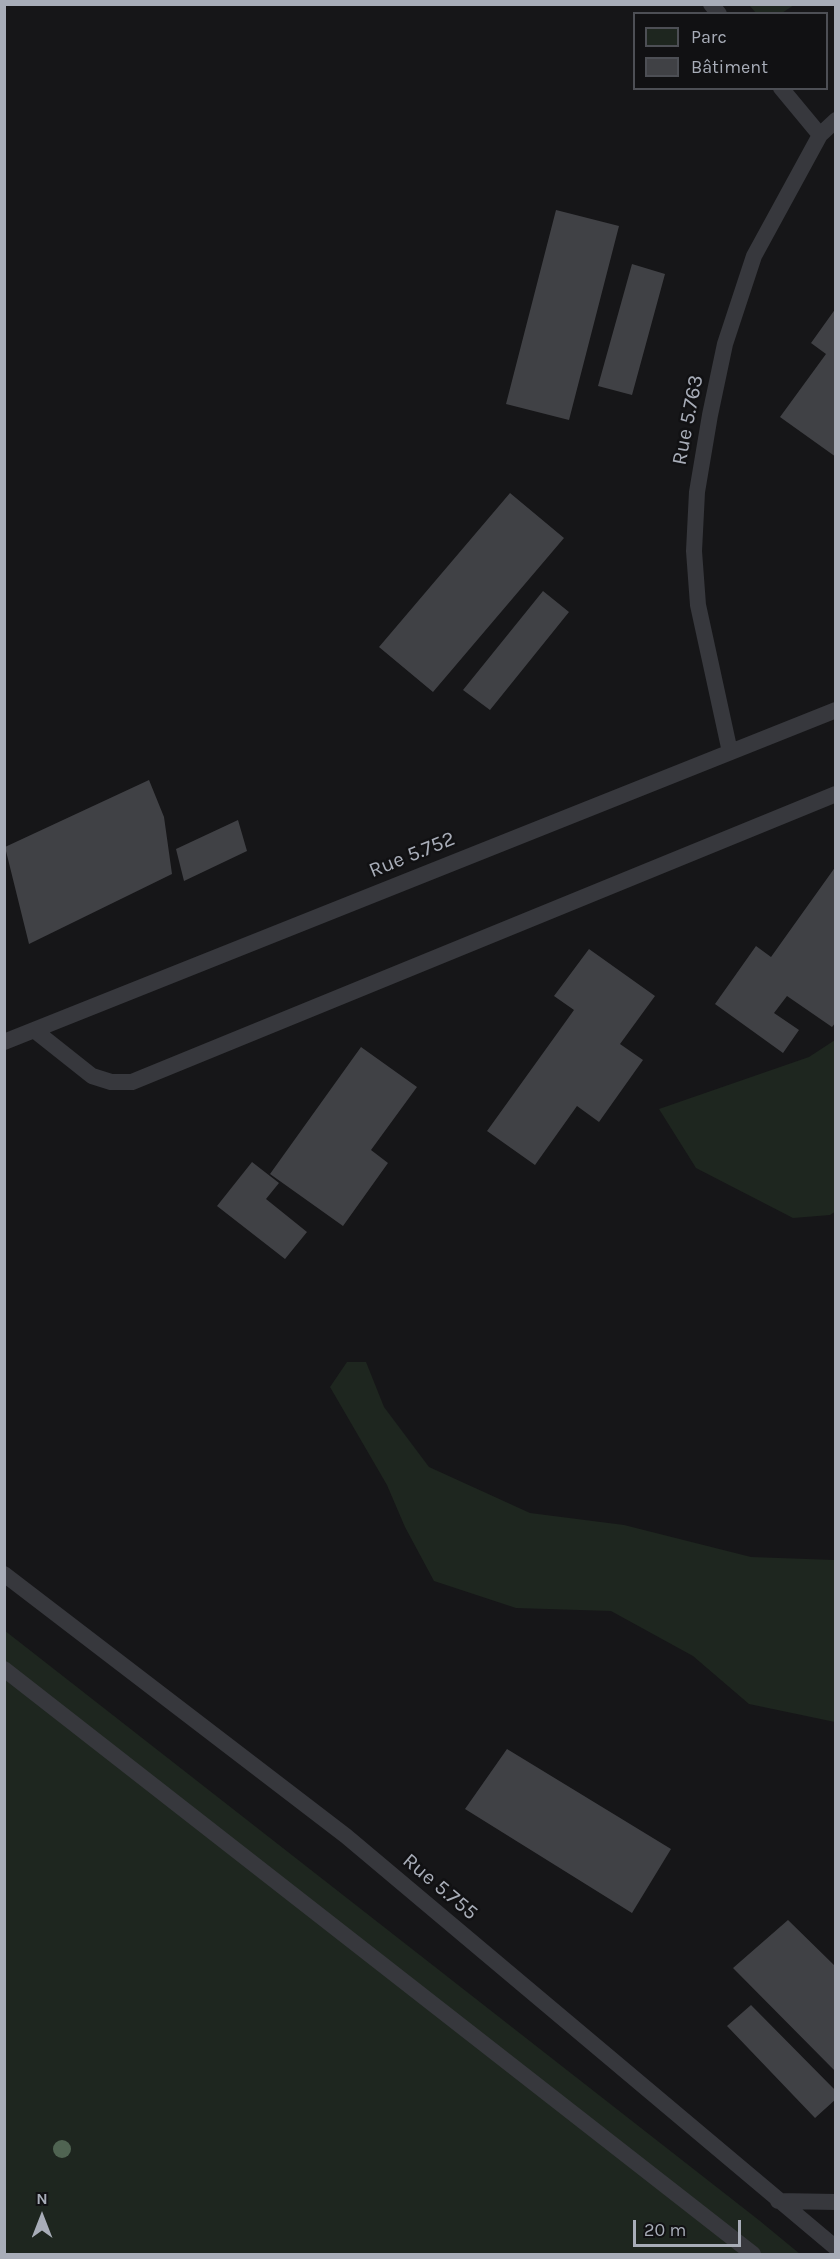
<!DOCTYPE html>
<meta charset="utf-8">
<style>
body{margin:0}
#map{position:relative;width:840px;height:2259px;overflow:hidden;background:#161618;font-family:Karla,sans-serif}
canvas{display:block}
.frame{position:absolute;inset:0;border:6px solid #a8adb8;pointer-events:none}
.legend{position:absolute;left:633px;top:12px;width:195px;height:78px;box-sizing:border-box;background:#111113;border:2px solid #4d4f55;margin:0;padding:8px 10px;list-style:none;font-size:18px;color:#a8adb8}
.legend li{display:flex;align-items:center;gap:12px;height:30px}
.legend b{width:30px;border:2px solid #4d4f55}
.north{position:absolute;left:12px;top:2187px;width:60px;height:60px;-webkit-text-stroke:4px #111113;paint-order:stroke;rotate:0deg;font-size:16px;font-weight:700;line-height:24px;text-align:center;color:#a8adb8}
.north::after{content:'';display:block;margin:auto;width:21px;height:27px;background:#a8adb8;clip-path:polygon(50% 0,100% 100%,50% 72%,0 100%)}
.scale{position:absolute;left:633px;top:2220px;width:108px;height:27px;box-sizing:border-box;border:3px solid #a8adb8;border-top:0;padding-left:8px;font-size:18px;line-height:21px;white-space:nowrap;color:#a8adb8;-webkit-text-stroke:4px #111113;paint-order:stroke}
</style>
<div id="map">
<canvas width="840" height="2259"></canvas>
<div class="frame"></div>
<ul class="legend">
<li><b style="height:16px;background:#1e261f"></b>Parc</li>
<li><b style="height:16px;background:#404145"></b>Bâtiment</li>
</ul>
<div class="north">N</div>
<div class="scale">20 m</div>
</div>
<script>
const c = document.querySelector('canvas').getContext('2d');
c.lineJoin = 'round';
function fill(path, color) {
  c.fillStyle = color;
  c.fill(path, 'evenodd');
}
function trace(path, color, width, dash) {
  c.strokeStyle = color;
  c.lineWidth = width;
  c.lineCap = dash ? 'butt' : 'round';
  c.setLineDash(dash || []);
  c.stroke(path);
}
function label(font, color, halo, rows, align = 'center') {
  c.font = font + ' Karla,sans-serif';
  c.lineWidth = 5;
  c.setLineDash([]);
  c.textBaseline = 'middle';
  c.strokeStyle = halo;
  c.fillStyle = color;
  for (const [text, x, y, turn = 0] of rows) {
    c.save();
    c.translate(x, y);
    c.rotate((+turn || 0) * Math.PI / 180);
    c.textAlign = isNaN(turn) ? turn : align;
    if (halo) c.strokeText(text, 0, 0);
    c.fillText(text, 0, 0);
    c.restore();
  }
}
fill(new Path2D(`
 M749,5H794L782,13H756Z
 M835,1040L836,1211L830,1215L793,1218L696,1168L659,1109L809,1057Z
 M347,1362H366L384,1407L429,1467L530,1513L624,1525L751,1557L835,1560V1722L749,1704L693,1656L611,1611L516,1608L434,1581L405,1527L387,1485L330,1387Z
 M4,1630L760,2221L800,2254H5Z`), '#1e261f');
fill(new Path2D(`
 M556,210L619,226L569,420L506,404Z
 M632,264L665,274L632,395L598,386Z
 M836,308V457L780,417L826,354L811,343Z
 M510,493L564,538L433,692L379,647Z
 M543,591L569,612L490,710L463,690Z
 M149,780L164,817L172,874L29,944L5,847Z
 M238,820L247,851L184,881L176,849Z
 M836,866V1022L832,1027L787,996L774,1013L799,1030L783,1053L715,1004L756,946L771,957Z
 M589,949L655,996L620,1044L643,1060L599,1122L577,1106L535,1165L487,1131L574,1010L554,996Z
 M361,1047L417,1087L371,1150L388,1163L343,1226L270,1174Z
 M252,1162L279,1183L266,1199L307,1232L285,1259L217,1206Z
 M507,1749L671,1849L632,1913L465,1809Z
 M788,1920L836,1967V2072L733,1968Z
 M751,2005L836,2091V2099L815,2118L727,2026Z`), '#404145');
trace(new Path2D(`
 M711,4L719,14
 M781,88L820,135
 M730,752L698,605L694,551L697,492L710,415L725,344L754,256L820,135L836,120
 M34,1030L92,1076L111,1082H132L836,794
 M4,1042L836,710
 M4,1574L346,1836L836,2248
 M4,1669L753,2254
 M778,2201L836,2202`), '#37383d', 16);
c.fillStyle = '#506452';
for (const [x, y] of [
 [62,2149]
]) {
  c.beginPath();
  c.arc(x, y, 9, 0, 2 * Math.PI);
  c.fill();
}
label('21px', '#a8adb8', '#111113', [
 ["Rue 5.763",688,420,-79],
 ["Rue 5.752",412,855,-22],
 ["Rue 5.755",440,1887,40]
]);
</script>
